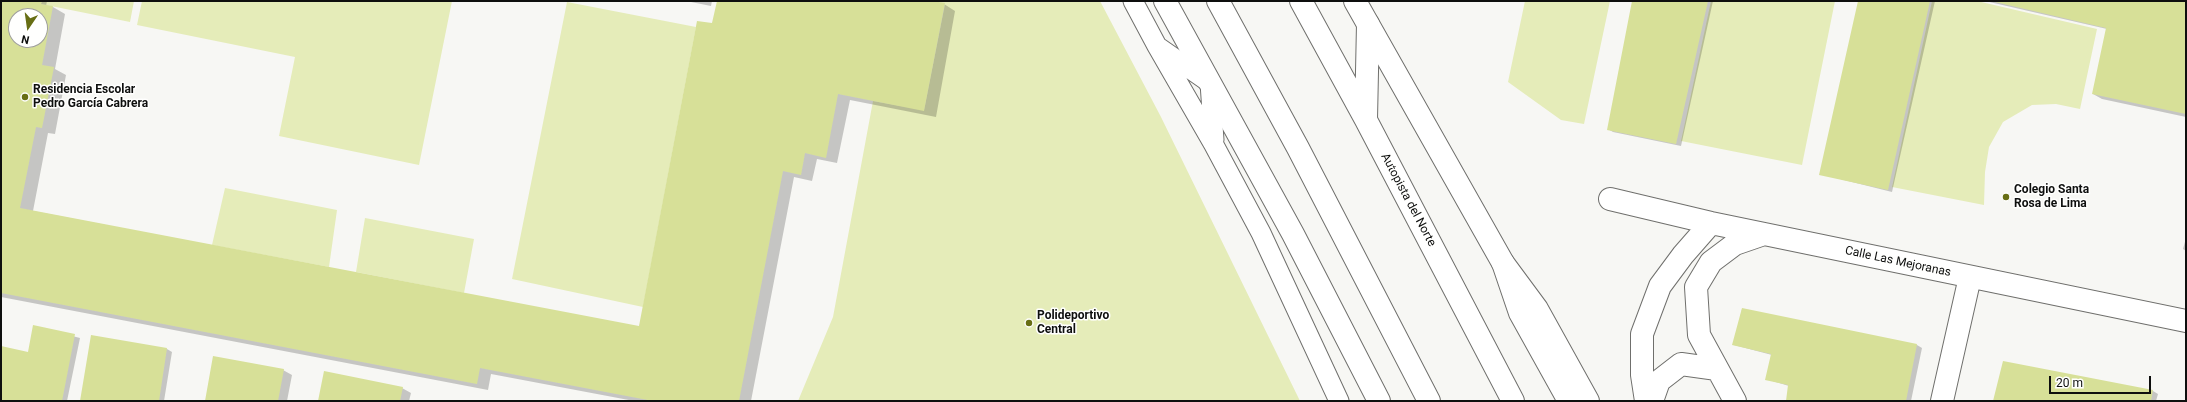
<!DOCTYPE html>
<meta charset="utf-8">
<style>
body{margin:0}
#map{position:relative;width:2187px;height:402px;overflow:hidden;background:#f7f7f4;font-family:Roboto,sans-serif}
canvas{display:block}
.frame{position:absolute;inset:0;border:2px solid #0e0f0e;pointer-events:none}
.north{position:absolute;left:8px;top:8px;width:40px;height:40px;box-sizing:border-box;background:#fffffe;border:1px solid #9f9f9e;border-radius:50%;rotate:193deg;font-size:11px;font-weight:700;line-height:16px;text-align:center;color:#0e0f0e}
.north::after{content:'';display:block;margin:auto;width:14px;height:18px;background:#676e14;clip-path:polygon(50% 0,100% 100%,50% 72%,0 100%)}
.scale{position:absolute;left:2049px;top:376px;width:102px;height:18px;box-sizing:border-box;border:2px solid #0e0f0e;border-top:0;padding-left:5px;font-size:12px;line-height:14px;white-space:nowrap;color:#0e0f0e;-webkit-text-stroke:3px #fffffe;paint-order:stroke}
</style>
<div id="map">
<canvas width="2187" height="402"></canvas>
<div class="frame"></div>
<div class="north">N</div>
<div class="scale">20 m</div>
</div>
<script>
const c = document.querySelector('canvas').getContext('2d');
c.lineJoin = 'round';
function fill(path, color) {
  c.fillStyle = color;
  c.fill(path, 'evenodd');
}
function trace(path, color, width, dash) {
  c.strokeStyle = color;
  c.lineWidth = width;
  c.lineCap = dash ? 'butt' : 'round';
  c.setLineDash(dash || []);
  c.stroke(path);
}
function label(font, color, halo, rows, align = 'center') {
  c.font = font + ' Roboto,sans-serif';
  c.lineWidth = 3;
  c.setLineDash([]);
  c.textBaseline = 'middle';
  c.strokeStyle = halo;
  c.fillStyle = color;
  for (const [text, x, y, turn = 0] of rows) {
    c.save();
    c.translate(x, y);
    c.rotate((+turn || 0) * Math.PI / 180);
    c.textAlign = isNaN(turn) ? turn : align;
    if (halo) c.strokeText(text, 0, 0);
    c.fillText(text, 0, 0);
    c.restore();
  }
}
fill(new Path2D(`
 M42,1H134L130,22L41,4Z
 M142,1H452L419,165L279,136L295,57L137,25Z
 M932,1H1100L1161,117L1300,401H798L833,317L873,101L924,110L945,4Z
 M1525,1H1610L1584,124L1561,120L1508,82Z
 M1711,1H1835L1802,165L1681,141Z
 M1932,1H1977L2097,29L2080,109L2056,104L2032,105L2003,122L1989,147L1985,172L1984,205L1892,187Z
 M567,2L696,27L643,307L512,279Z
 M225,188L337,210L329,267L212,245Z
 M365,218L474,239L464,293L356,272Z`), '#e5ecb9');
fill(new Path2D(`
 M1,1H47L46,6L53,7L65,14L55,69L66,75L55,134L48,133L33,211L639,328L718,1H927L944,4L955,11L936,117L850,100L837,163L817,159L812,181L794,177L751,401H634L491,374L488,390L1,297ZM16,16H40V40H16Z
 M686,1H712L711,6Z
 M1633,1H1713L1681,146L1613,132L1608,129Z
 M1859,1H1935L1892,192L1820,174Z
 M1985,1H2186V117L2102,99L2093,94L2107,29Z
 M2186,238V251L2183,249Z
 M1742,309L1917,345L1922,348L1911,401H1787L1789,386L1766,379L1772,355L1734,345Z
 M34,326L80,338L67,401H1V347L29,353Z
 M92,336L167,349L172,352L164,401H81Z
 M2004,362L2153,391L2158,394L2156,401H1994Z
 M283,370L292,375L287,401H206Z
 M402,388L411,393L409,401H319Z`), '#0003');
fill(new Path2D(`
 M1,1H42L41,4L53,6L42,65L54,67L42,128L36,127L20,208L639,326L697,21L712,23L717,1H932L945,3L924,111L838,94L826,158L805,153L801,175L783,171L739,401H653L480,368L477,384L1,293ZM16,16H40V40H16Z
 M1632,1H1708L1676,144L1607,130Z
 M1858,1H1930L1888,190L1819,175Z
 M1991,1H2186V114L2092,94L2106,28Z
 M1742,308L1917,344L1906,401H1786L1788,385L1765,380L1771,354L1732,345Z
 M33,325L75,334L62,401H1V346L28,352Z
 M91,335L167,348L159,401H80Z
 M213,356L284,369L278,401H205Z
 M2003,361L2153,390L2151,401H1993Z
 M324,371L403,387L400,401H318Z`), '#d7e098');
const lane = new Path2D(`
 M1133,1L1157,46L1210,83L1214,140
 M1157,46L1214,145L1261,233L1339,401`);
const street = new Path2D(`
 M1610,199L1711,223L2186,321
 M1646,401L1642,375V334L1660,286L1683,255L1711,223
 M1652,401L1659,381L1681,364L1717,369
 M1735,401L1699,335L1696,287L1711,262L1735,244L1764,234
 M1942,401L1970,277`);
const secondary = new Path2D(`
 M1355,1L1503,263L1520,313L1569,401`);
const primary = new Path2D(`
 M1503,263L1537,309L1588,401`);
const highway = new Path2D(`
 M1165,1L1293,234L1379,401
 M1218,1L1298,148L1429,401
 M1301,1L1366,120L1513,401
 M1366,119L1368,24`);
trace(lane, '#6f6f6c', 21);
trace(street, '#6f6f6c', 24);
trace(secondary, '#6f6f6c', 24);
trace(primary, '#6f6f6c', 24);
trace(highway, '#6f6f6c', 24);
trace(lane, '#fff', 19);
trace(street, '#fff', 22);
trace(secondary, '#fff', 22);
trace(primary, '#fff', 22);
trace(highway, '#fff', 22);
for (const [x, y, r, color] of [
 [25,97,4,"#676e14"],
 [2006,197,4,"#676e14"],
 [1029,323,4,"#676e14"]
]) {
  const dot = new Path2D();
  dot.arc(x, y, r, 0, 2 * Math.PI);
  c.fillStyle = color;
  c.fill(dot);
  trace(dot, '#fffffe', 1.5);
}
label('bold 12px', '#0e0f0e', '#fffffe', [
 ["Residencia Escolar",33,90],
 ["Pedro García Cabrera",33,104],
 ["Colegio Santa",2014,190],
 ["Rosa de Lima",2014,204],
 ["Polideportivo",1037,316],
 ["Central",1037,330]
], 'left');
label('12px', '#0e0f0e', '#fffffe', [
 ["Autopista del Norte",1408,200,62],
 ["Calle Las Mejoranas",1898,262,12]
]);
</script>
